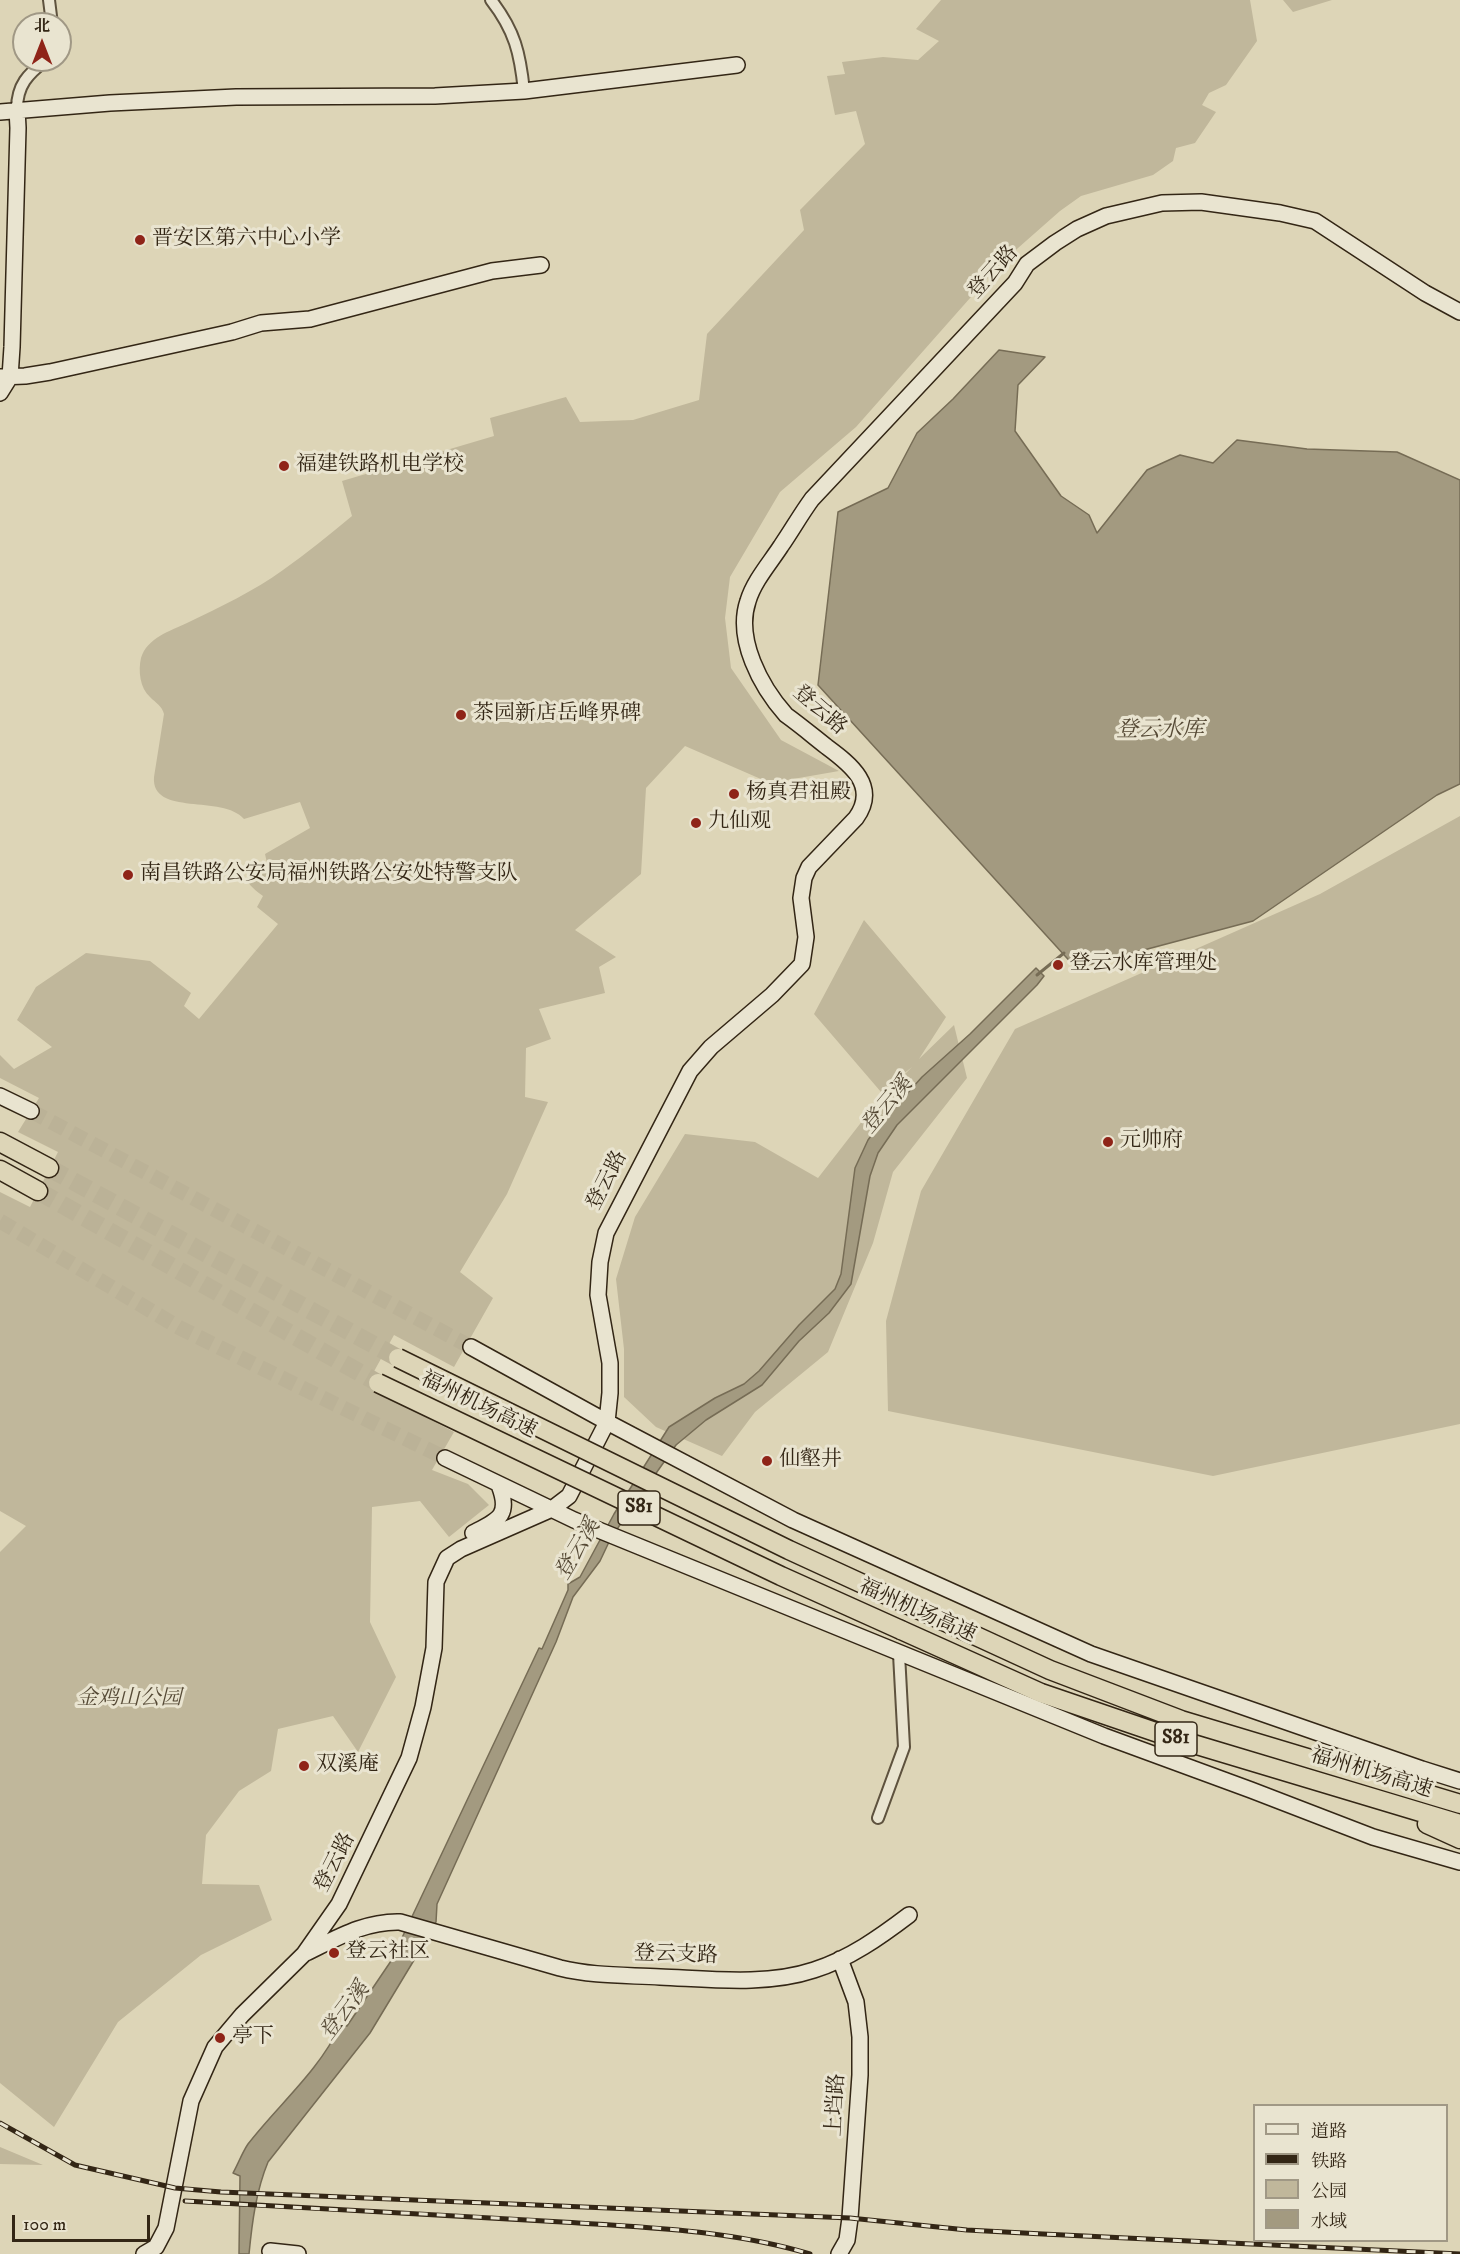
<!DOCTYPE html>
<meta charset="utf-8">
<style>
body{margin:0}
#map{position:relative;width:1460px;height:2254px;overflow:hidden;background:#ddd5b7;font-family:"IM FELL DW Pica","Noto Serif SC",serif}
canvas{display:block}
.legend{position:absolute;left:1253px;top:2104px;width:195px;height:138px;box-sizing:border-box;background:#e9e4d0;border:2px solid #a09885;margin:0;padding:8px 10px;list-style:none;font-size:18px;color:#332615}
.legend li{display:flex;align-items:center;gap:12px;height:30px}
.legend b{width:30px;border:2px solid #a09885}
.north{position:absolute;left:12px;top:12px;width:60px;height:60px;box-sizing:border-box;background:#e9e4d0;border:2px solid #a09885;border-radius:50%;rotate:0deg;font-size:16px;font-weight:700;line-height:24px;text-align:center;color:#332615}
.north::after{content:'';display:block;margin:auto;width:21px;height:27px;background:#8f2418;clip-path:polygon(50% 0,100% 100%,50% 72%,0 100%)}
.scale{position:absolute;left:12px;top:2215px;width:138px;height:27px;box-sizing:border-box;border:3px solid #332615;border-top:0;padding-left:8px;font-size:18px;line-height:21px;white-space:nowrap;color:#332615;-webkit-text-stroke:4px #e9e4d0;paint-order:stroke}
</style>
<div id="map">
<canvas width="1460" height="2254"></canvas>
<ul class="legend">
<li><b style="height:8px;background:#e9e4d0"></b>道路</li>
<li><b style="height:8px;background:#332615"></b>铁路</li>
<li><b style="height:16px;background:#c0b79b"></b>公园</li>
<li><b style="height:16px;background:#a39a80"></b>水域</li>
</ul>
<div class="north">北</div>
<div class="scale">100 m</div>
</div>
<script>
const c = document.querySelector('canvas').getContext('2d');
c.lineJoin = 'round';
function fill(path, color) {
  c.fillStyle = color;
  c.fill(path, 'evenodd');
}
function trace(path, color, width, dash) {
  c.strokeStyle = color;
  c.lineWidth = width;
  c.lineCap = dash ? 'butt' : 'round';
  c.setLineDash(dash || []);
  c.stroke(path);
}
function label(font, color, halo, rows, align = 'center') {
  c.font = font + ' "IM FELL DW Pica","Noto Serif SC",serif';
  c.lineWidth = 6;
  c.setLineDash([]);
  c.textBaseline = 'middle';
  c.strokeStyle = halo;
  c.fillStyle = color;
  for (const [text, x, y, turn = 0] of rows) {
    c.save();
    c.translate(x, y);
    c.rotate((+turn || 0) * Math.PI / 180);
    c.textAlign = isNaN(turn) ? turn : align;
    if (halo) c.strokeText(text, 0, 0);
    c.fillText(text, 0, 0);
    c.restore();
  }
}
fill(new Path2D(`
 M941,0H1250L1257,41L1226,85L1209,93L1202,105L1216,112L1195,143L1176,148L1173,161L1153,175L1081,196L1060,211L1001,263L856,427L780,492L730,577L725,618L731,668L781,740L839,771L770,783L685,746L646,788L641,874L575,930L616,957L599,967L605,993L539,1009L551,1039L526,1048L525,1097L548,1102L507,1194L460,1272L493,1298L454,1367L394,1335L366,1386L454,1432L432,1470L468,1484L489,1505L449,1537L420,1501L372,1507L370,1622L396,1677L358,1752L333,1716L278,1729L271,1771L239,1791L206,1835L202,1884L259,1885L272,1920L201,1955L118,2022L54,2127L0,2083V1552L26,1526L0,1511V1192L30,1207L58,1152L18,1132L39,1098L0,1078V1055L14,1069L52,1047L17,1020L36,987L86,953L150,961L191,993L184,1006L199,1019L278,924L257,907L263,896C240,879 242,874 267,863L265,854L310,828L300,802L244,819C223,794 151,817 154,777L164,714C162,706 156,703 150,697C140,688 138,671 141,658C147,638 170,631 187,623C220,607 254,591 283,570C307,553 330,534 352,516L342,481L494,436L490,418L566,397L580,422L633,420L699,400L707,334L804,230L800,210L865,144L856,111L835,115L827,76L845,74L842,62L883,57L918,60L939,41L916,29Z
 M1283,0H1332L1293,12Z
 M1460,816V1424L1213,1476L888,1411L886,1321L921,1191L1015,1029L1320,894Z
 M864,920L946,1017L919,1059L954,1025L967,1078L893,1172L873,1243L828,1352L755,1412L722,1456L656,1427L624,1397V1349L616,1279L635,1217L685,1134L755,1142L818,1178L877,1102L912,1067L881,1092L814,1014Z
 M0,2147L43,2165L0,2164Z`), '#c0b79b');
const water = new Path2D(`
 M999,350L1045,357L1018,385L1015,431L1061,496L1089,515L1097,533L1147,470L1180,455L1213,463L1237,440L1307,449L1397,452L1460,480V784L1437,795L1253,921L1076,968L818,685L838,512L888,488L917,433L953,399Z
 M1036,968L1044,976L1037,985L897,1125L878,1153L870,1176L851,1284L829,1313L799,1341L762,1385L706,1420L676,1445L623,1520L609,1542L600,1561L573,1597L556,1642L437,1904L436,1922L431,1932L370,2033L268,2162C256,2191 252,2223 249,2254H239L240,2176L233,2173C238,2164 242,2153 248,2144C279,2104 318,2072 340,2026H347L391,1961L539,1648L542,1649L568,1590V1584L580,1577L614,1514L669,1427L715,1398L744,1384L759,1371L799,1325L835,1289L841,1274L855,1168L868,1140L879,1125L922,1077L970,1034Z`);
fill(water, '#a39a80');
trace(water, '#766c55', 1.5);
trace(new Path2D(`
 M1037,975L1064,953`), '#766c55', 3);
trace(new Path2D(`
 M31,1111L471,1347
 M0,1221L180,1328L445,1458`), '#bbb297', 15, [15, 8]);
trace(new Path2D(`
 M49,1168L398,1358
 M38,1191L378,1383`), '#bbb297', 18, [18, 9]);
const street = new Path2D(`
 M49,0L52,24
 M491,0C515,31 520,53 524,91
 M17,109C17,85 28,74 46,60
 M878,1818L904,1747L899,1654`);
const secondary = new Path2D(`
 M0,112L110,103L236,97L435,96L524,91L737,65
 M0,377L25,376L50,372L232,332L261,323L310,319L492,271L541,265
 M0,393L10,377L12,347L18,128L17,109
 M0,1096L31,1111
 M471,1347L607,1422L793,1520L1091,1654L1422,1769L1460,1781
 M445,1458L574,1520L1104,1736L1251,1790L1373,1837L1460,1862
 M473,1533C498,1520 511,1516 499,1485
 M306,1953C337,1938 365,1921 400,1922L560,1968C592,1976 626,1975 660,1977C710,1979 766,1986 814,1970C849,1959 880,1937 909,1915
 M270,2251L298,2254
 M144,2254L156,2247L166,2228L191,2101L215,2047L242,2015L304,1954L339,1904L409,1758L423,1707L434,1648L436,1582L447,1558L461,1549L552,1509L569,1496L607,1422L610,1393V1363L598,1295L600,1262L606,1233L690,1071L711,1047L772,995L802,964L806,937L801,898L804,878L809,867L856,818C879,786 850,764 827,747C813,736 800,725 786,715C761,687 735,639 748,601C754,581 770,563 781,546C792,530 801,514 812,499L1015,283L1027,264L1055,243L1077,229L1106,216L1162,203L1201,202L1280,213L1315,221L1425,293L1460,312
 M839,2254L847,2240L850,2218L860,2075V2037L856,2002L840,1959`);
const highway = new Path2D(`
 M0,1142L49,1168
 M0,1170L38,1191
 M913,1607L1050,1670L1181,1720L1460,1804
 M901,1630L1041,1693L1170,1737L1460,1824
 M1427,1824L1460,1839`);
trace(street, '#5e523e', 14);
trace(secondary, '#332615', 18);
trace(highway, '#332615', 21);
trace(street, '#e9e4d0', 10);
trace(secondary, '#e9e4d0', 15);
trace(highway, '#ddd5b7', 18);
const rail = new Path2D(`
 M0,2123L75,2165L175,2188L221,2192L850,2218L967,2230L1043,2234L1460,2254
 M185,2201C311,2209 437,2214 562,2222C644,2227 731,2230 810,2254`);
trace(rail, '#332615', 5);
trace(rail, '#e9e4d0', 3, [9]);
const highwayBridge = new Path2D(`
 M398,1358L789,1550L913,1607
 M378,1383L781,1576L901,1630`);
trace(highwayBridge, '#332615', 21, []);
trace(highwayBridge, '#ddd5b7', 18);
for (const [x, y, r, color] of [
 [140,240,6,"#8f2418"],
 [284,466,6,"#8f2418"],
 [461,715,6,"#8f2418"],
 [734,794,6,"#8f2418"],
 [696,823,6,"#8f2418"],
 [128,875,6,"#8f2418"],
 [1058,965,6,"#8f2418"],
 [1108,1142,6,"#8f2418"],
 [767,1461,6,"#8f2418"],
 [304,1766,6,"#8f2418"],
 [334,1953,6,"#8f2418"],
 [220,2038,6,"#8f2418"]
]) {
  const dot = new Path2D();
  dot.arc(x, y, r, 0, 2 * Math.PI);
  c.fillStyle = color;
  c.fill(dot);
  trace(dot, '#e9e4d0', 2);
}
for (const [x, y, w] of [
 [639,1508,42],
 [1176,1739,42]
]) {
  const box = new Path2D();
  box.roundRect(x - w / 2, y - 17, w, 34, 4.5);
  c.fillStyle = '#e9e4d0';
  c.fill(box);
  trace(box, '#332615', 1.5);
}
label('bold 20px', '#332615', null, [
 ["S81",639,1508],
 ["S81",1176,1739]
]);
label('21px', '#332615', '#e9e4d0', [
 ["晋安区第六中心小学",152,240],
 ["福建铁路机电学校",296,466],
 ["茶园新店岳峰界碑",473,715],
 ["杨真君祖殿",746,794],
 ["九仙观",708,823],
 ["南昌铁路公安局福州铁路公安处特警支队",140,875],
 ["登云水库管理处",1070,965],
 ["元帅府",1120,1142],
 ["仙壑井",779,1461],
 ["双溪庵",316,1766],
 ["登云社区",346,1953],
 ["亭下",232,2038]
], 'left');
label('21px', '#332615', '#e9e4d0', [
 ["登云路",994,273,-48],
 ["登云路",819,711,41],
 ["登云路",608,1181,-63],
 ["福州机场高速",478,1406,26],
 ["福州机场高速",917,1612,24],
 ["福州机场高速",1371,1774,17],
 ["登云路",336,1863,-63],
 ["登云支路",676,1956,2],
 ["上垱路",837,2105,-87]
]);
label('italic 21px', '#564a36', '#e9e4d0', [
 ["金鸡山公园",129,1700]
]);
label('italic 22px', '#554935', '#e9e4d0', [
 ["登云水库",1160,731],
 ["登云溪",888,1106,-50],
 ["登云溪",579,1550,-59],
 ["登云溪",346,2012,-53]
]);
</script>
